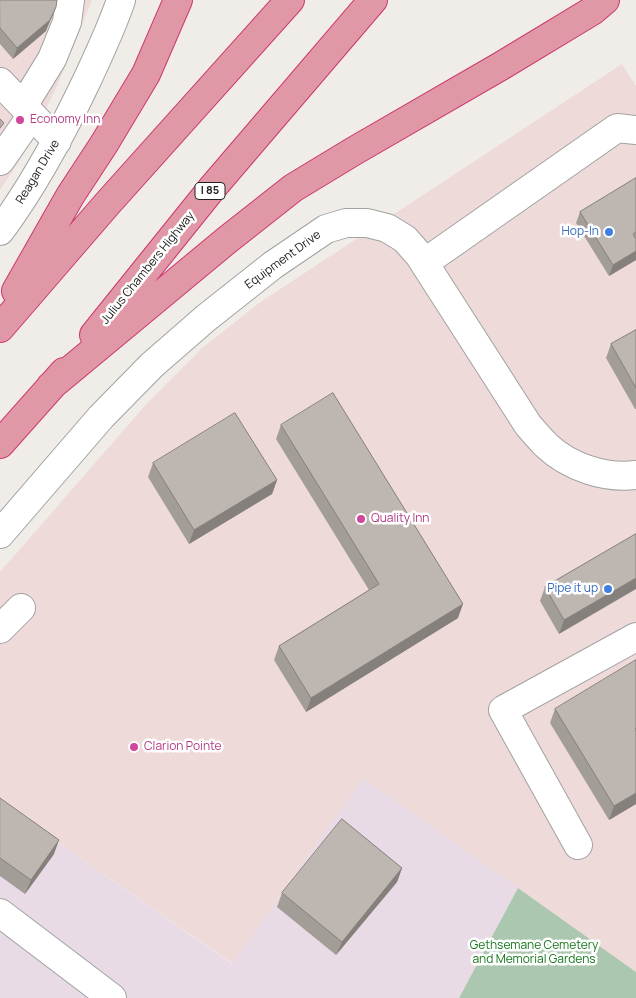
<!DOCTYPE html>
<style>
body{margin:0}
canvas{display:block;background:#f0ede8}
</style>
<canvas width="636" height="998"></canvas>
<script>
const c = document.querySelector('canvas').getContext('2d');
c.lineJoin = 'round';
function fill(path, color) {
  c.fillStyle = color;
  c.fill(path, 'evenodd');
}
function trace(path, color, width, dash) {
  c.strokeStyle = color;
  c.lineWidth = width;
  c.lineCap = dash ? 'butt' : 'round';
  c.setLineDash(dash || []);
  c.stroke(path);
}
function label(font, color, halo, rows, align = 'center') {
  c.font = font + ' Manrope,sans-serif';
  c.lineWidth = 5;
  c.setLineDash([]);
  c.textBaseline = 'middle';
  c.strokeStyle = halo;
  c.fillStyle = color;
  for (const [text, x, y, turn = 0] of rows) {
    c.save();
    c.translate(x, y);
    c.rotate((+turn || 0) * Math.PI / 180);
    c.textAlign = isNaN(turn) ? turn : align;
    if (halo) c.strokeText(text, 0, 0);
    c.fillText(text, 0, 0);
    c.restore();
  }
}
fill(new Path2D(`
 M0,0H92L57,86L24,154L0,190Z
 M622,64L636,86V972L363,778L233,964L0,802V572L149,401L201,349L259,303Z`), '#efdada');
fill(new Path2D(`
 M363,778L518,888L459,998H0V802L232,964Z`), '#e9dbe6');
fill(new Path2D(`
 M518,888L636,972V998H459Z`), '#abc7af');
const minor = new Path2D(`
 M0,82L57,141
 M23,106L52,59L67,22L70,0
 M0,161L32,115
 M0,231C35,184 63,131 88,78C100,52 112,27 121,0
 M424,263L617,128L636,130
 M0,534L101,417L152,365L206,318L273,265L326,229L346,223H367L387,228L405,239L419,255L528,425C534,432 540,439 546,445C569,467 605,479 636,475
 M0,629L21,608
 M578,845L503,710L636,637
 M0,913L112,998`);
const highway = new Path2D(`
 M16,291L70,196L104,144L146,74L178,0
 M0,328L107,204L290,0
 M94,335L213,187L373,0
 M51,386L227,240L293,188L354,151L501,66L592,11L605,0
 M0,444L64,372`);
trace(minor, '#a2a2a2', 30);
trace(highway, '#cc386e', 30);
trace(minor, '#fff', 28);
trace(highway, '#e098a7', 28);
fill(new Path2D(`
 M0,0L46,31L13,59L0,44Z
 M636,178V260L609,276L576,223L580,212Z
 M636,330V409H635L606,358L611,344Z
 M281,425L458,618L306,712L274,660L279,646L369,590L276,439Z
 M153,463L277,480L272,494L189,544L148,477Z
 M636,534L559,634L540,601L545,587Z
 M555,709L636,804L609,820L550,723Z
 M0,798L54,854L25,894L0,876Z
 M402,868L397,882L336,955L277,907L282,893Z`), '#a39d98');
fill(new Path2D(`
 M56,7L46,31L13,59L17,48Z
 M636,251V260L609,276L613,265Z
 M277,480L272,494L189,544L194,530Z
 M636,578V589L559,634L564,620Z
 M463,604L458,618L306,712L311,698Z
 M636,793V804L609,820L614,806Z
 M59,840L54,854L25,894L31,880Z
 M402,868L397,882L336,955L342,942Z`), '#85807c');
const building = new Path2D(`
 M0,0H57L56,7L50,20L17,48L0,28Z
 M0,119L4,123L0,128Z
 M636,178V232L633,234L636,239V251L613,265L580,212Z
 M636,330V388L611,344Z
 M333,393L463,604L311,698L279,646L379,584L281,425Z
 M235,413L277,480L194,530L153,463Z
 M636,534V578L564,620L545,587Z
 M636,660V728L635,729L636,731V793L614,806L555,709Z
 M0,798L59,840L31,880L0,858Z
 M342,819L402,868L342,942L282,893Z`);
fill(building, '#beb7b1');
trace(building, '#85807c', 1);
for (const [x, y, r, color] of [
 [20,120,5,"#d1479c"],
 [609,232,5,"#3f7fe0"],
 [361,519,5,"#d1479c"],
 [608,589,5,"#3f7fe0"],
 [134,747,5,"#d1479c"]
]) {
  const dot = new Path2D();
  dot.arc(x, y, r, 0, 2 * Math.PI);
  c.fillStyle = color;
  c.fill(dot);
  trace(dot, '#fff', 2);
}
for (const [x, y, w] of [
 [210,191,30]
]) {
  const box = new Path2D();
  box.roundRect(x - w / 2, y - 8.5, w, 17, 4);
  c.fillStyle = '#fff';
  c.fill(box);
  trace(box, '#212121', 1);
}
label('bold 11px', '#212121', null, [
 ["I 85",210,191]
]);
label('12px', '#b23c85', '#fff', [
 ["Economy Inn",30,120],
 ["Quality Inn",371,519],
 ["Clarion Pointe",144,747]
], 'left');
label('12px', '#212121', '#fff', [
 ["Reagan Drive",38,172,-59],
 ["Equipment Drive",283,260,-36],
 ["Julius Chambers Highway",148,268,-51]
]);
label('12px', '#366cbe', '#fff', [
 ["Hop-In",599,232],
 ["Pipe it up",598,589]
], 'right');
label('12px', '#16771c', '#fff', [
 ["Gethsemane Cemetery",534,946],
 ["and Memorial Gardens",534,960]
]);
</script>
